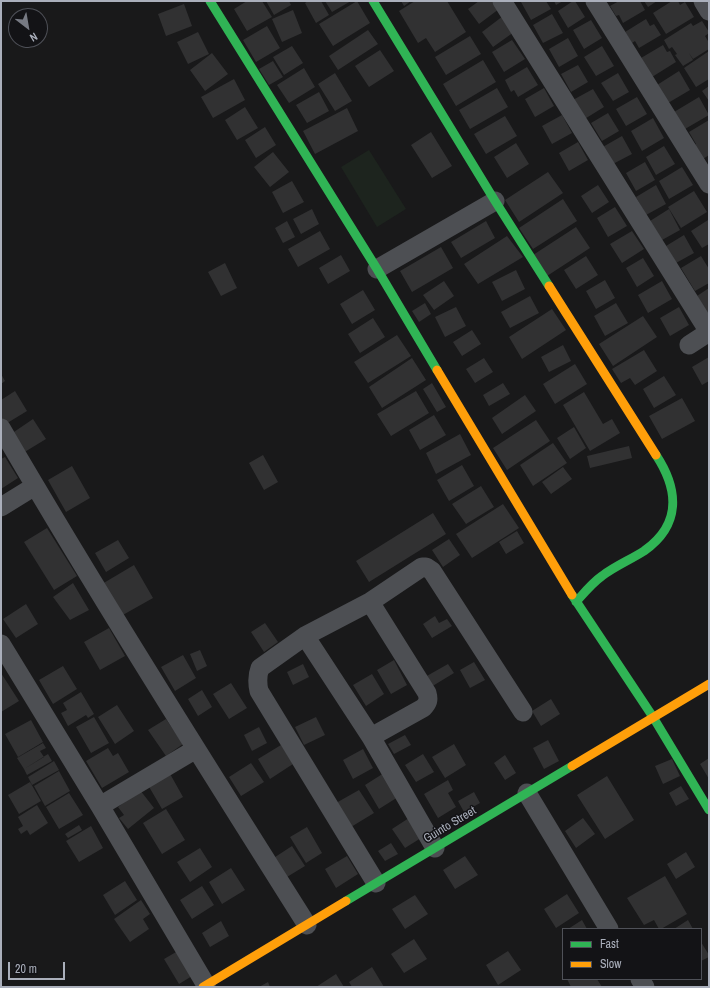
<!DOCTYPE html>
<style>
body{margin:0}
#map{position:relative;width:710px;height:988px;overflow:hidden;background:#19191a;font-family:"Archivo Narrow",sans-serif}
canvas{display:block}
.frame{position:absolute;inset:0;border:2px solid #aaafbb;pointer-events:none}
.legend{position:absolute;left:562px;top:928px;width:140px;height:52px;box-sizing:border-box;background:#131316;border:1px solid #4f5158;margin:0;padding:5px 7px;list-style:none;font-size:12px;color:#aaafbb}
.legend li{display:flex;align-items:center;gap:8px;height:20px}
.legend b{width:20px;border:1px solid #4f5158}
.north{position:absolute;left:8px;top:8px;width:40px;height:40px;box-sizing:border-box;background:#131316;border:1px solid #4f5158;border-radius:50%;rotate:149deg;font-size:11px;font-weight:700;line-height:16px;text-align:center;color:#aaafbb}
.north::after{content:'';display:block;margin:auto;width:14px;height:18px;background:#777a83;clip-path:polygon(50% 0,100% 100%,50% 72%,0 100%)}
.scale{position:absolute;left:8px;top:962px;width:57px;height:18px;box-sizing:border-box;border:2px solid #aaafbb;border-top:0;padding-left:5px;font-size:12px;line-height:14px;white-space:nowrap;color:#aaafbb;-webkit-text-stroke:3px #131316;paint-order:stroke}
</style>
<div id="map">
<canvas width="710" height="988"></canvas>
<div class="frame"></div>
<ul class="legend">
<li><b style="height:5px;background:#30b455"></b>Fast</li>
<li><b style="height:5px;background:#ff9f0a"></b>Slow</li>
</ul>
<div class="north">N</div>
<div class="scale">20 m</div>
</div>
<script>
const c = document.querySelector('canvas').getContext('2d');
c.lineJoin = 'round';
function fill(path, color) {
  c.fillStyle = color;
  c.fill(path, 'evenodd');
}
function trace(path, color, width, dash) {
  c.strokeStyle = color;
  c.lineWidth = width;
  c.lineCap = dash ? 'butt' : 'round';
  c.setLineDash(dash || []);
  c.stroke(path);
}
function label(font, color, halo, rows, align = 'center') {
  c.font = font + ' "Archivo Narrow",sans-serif';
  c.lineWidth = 3;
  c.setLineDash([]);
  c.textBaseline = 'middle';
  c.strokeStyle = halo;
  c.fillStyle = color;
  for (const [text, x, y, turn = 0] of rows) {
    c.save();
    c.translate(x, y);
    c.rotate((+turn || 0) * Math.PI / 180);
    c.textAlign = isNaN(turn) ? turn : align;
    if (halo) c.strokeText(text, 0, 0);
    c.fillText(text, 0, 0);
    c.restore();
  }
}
fill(new Path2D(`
 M369,150L406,209L377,227L341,167Z`), '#1d241e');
fill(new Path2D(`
 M247,1H262L272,17L247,31L234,9Z
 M266,1H289L291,5L274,15Z
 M308,1H321L329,15L316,23L305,3Z
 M325,1H351L332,12Z
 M357,1L370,23L333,46L319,24Z
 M401,1H411L404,6Z
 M415,1H447L466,32L435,52L426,38L418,43L399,11Z
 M479,1H494L499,9L479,24L468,9Z
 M523,1H546L551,9L531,20L521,2Z
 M554,1H563L556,5Z
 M573,1H575L585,17L568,28L558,11Z
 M619,1H640L645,10L623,23L619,15L616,16L610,6Z
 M644,1H657L648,7Z
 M672,1H678L680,5L685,2L694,17L666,34L653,13Z
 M184,4L192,26L166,36L158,14Z
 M293,10L302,33L282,42L272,19Z
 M552,14L563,33L543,43L533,25Z
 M503,16L514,32L493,47L482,32Z
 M646,19L650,26L654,24L661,35L639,48L635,41L632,43L625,32Z
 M591,20L602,38L584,49L573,30Z
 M702,21L709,32V33L705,36L708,41H709V49L693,59L689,53L693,60L683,66L675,55L677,54L672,47L669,49L664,40L691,23L693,26Z
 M267,26L280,48L256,62L243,40Z
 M368,30L378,44L338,70L329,56Z
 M198,32L209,54L188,64L177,42Z
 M470,36L481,54L446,75L435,57Z
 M568,38L578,56L559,67L549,49Z
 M512,40L525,59L504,72L492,52Z
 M663,45L667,52L670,51L676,62L652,77L641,58Z
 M292,46L303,63L284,75L273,57Z
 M602,46L614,66L596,76L584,57Z
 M380,50L394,71L369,87L355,66Z
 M709,51V79L696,87L684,68Z
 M212,53L228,74L205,91L190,70Z
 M483,60L496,82L456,106L443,84Z
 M273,61L283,77L269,85L259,69Z
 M578,65L588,82L571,92L561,74Z
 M527,67L538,85L518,97L514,90L511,92L505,80Z
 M304,68L315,87L289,103L277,85Z
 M679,71L690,90L668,103L657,85Z
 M335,73L352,101L335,111L318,84Z
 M618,73L629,92L613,101L601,83Z
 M234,79L245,100L213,118L201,97Z
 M709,86V101L702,91Z
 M497,88L508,107L470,129L459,110Z
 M544,88L554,106L535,117L525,99Z
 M593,89L604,107L583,120L571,101Z
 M319,92L329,111L307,123L296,105Z
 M637,97L647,114L626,126L616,109Z
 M699,97L709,115L685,129L674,112Z
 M245,107L258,128L237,140L225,120Z
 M347,108L358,131L315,154L303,131Z
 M608,113L619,131L602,141L591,123Z
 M562,115L572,133L552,144L542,126Z
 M505,116L517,136L486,154L474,134Z
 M653,118L664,138L642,151L631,131Z
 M709,120V155L700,161L692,147L696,144L689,132Z
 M265,127L276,145L256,158L245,140Z
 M431,132L452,166L432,178L411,145Z
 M622,136L632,154L611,165L601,148Z
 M578,142L588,160L569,171L559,153Z
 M516,143L529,164L507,178L494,157Z
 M664,146L675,164L656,175L646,157Z
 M273,152L289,172L270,187L254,167Z
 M645,162L655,180L636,191L626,173Z
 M682,167L693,185L669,199L659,181Z
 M548,172L563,193L519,222L505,200Z
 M292,181L304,202L283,213L272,192Z
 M598,185L609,202L592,213L581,196Z
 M656,185L666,204L646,215L636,197Z
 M694,191L707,212L681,228L668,207Z
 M563,199L577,221L533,249L519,228Z
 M615,207L627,226L608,237L597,218Z
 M312,209L319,224L301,234L293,219Z
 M669,209L680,230L662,240L650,221Z
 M708,220L709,244L702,248L691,231Z
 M287,221L295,237L283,243L275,228Z
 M486,221L495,238L461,258L451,242Z
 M576,227L590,248L547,276L533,255Z
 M320,231L330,249L298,267L288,249Z
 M632,231L644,249L622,263L610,244Z
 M684,235L694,253L676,263L666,246Z
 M507,236L523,257L478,284L464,264Z
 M441,247L453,268L412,292L400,271Z
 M341,255L350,271L328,284L319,268Z
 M586,256L598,275L576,289L564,270Z
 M701,256L709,269V283L695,291L681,268Z
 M643,258L654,276L637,287L626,268Z
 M225,263L237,288L221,296L208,272Z
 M516,270L525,289L502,301L492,282Z
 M605,280L615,298L596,309L586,291Z
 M444,281L454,296L434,310L423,295Z
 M662,281L672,299L648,313L638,295Z
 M709,288V311L707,313L697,296Z
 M363,290L375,310L352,324L340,304Z
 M530,296L539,313L510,328L501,312Z
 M425,303L431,314L419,322L412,311Z
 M616,303L628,323L605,336L594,316Z
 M456,307L466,326L445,337L435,317Z
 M679,307L689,325L670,336L660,318Z
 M552,309L566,330L522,359L509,337Z
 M643,316L657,337L613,366L599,344Z
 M373,318L385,337L360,353L348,334Z
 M472,330L481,344L462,356L453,342Z
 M397,335L411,356L368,383L354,362Z
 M563,345L571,361L549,372L541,357Z
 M644,350L657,371L635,385L630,378L621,383L612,369Z
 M709,357V381L702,385L692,367Z
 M412,358L426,380L382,408L369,387Z
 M484,358L493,372L475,383L466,369Z
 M575,364L587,384L555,404L543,384Z
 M1,374L5,381L1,384Z
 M664,376L676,395L654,408L643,389Z
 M432,383L446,407L437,412L423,389Z
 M503,383L510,394L489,406L483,395Z
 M15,391L27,411L4,425L1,420V400Z
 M416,391L429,413L391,436L377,414Z
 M584,392L603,424L612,419L620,433L590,451L563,405Z
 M525,395L536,411L502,434L492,418Z
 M682,398L695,421L662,439L649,416Z
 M434,415L446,435L420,450L409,430Z
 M33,419L46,439L23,453L11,434Z
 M536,420L550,441L507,470L493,448Z
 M574,427L586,448L570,459L557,438Z
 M460,434L471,455L436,474L426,453Z
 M553,443L567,463L533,486L520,465Z
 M629,446L632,458L590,468L587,456Z
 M263,455L278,482L264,490L249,463Z
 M5,457L18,478L1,489V459Z
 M462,465L474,486L449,501L437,480Z
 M72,466L90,498L66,512L48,480Z
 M563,467L572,479L551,494L542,482Z
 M481,486L494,507L466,524L452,504Z
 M503,504L519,528L472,558L456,534Z
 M433,513L446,534L369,582L356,561Z
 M47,528L77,576L54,590L24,542Z
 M517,531L524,543L506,554L499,542Z
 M449,539L460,555L443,567L432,550Z
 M118,540L129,558L106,572L95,553Z
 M134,565L153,598L121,616L102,584Z
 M73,583L89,610L70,620L53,597Z
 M26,604L38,624L16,638L3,619Z
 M435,616L439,623L447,619L452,626L432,638L423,624Z
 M265,623L278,642L264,652L251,632Z
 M109,628L125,656L100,670L84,642Z
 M200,650L207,666L197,671L190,654Z
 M183,655L196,678L175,691L161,667Z
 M394,660L407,685L391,694L377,670Z
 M474,662L485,680L470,688L460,670Z
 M303,664L309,677L293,685L287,672Z
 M448,664L454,673L431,687L425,677Z
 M63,666L77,689L53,704L39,680Z
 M1,673L19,701L1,712Z
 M372,674L384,694L366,706L353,685Z
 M231,683L247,708L229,719L213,694Z
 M202,690L212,707L198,716L188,699Z
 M81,692L94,714L88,718L86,715L68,726L61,713L67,710L63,703Z
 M551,699L560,714L541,726L532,711Z
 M117,705L134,731L115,744L98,717Z
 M94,717L109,743L91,753L76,727Z
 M316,717L325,735L304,745L295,727Z
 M166,719L183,744L166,756L148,730Z
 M31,720L43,742L18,757L5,734Z
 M259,727L267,743L252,751L244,735Z
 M405,735L411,745L394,754L388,744Z
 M548,740L559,761L544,769L533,748Z
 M43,743L46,748L40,751L44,757L24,769L17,758Z
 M454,744L466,765L445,778L432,757Z
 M281,745L293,764L270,779L258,759Z
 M108,748L113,756L118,753L129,772L102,788L86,761Z
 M363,749L373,768L353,779L343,760Z
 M48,754L52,761L27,775L24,769Z
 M423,754L434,772L416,782L405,765Z
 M505,755L516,773L505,780L494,763Z
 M709,758V779L700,764Z
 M672,759L680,776L663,784L655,766Z
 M54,761L59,770L32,785L28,777Z
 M251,763L264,782L241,796L229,777Z
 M59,771L70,791L45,806L34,786Z
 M169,772L183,797L162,809L148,785Z
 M384,773L398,797L379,809L365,785Z
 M607,776L634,820L605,839L577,795Z
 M448,780L453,790L448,793L456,807L438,818L424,794Z
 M30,782L41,801L19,814L8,795Z
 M681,786L689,799L676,806L669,793Z
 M140,790L154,808L128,829L119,818L124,815L118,807Z
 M359,790L374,813L351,827L336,803Z
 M474,792L480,803L464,812L458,801Z
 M69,793L83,815L59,829L46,807Z
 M37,805L48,823L30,835L27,830L21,834L18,829L23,826L18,817Z
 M166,809L185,840L162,854L143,823Z
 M409,818L421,838L405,848L392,829Z
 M583,818L595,834L576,848L565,831Z
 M79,825L82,830L68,838L65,834Z
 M91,826L103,848L79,862L66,841Z
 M307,827L322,853L306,863L290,837Z
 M391,843L398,854L385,861L378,851Z
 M292,846L305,866L282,880L269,861Z
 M200,848L212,867L190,882L177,862Z
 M686,852L695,867L676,879L667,864Z
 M347,856L358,874L336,888L325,869Z
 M465,856L478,875L455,889L443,870Z
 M231,868L245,890L222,904L209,882Z
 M665,876L687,914L661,929H659L654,920L644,925L627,898Z
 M125,881L137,900L115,915L103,895Z
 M202,886L214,905L192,919L180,900Z
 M567,894L579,913L556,928L544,909Z
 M415,895L428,914L405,929L392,909Z
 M141,900L150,914L143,919L149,929L130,942L114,919Z
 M582,920L587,929H568Z
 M688,920L693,929H674Z
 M221,921L229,936L210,947L202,933Z
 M414,939L427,959L404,973L391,954Z
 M701,942L709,955V957L701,961Z
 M183,948L197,973L179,984L164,959Z
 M508,951L521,970L498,985L486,965Z
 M372,967L384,987H352L349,982Z
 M336,974L344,987H316Z
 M567,979H597L602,987H571Z
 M268,982L270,987H259Z`), '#313132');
trace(new Path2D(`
 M502,1L709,332
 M595,1L709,184
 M703,1L709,11
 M377,269L495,201
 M689,345L709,332
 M1,428C99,596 203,760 307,925
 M1,507L35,486
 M370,602L427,693C429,700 428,703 423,708L371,737
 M305,636L371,737L435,848
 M1,644L100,806L206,985
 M527,793L609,929
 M100,806L196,749
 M376,883L259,691C257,682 257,676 260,668L305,636L370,602L422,567H426L432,571L523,712
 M640,979L645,987`), '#4d4f53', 19);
trace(new Path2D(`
 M210,1L377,269L437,370
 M373,1L495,201L549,286
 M572,595L653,717L709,810
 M576,602C584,593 592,583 602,576C615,566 630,560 644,551C681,525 679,490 656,455
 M346,901L572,766`), '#30b455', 9);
trace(new Path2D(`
 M549,286L656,455
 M437,370L572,595
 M572,766L709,684
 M203,987L346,901`), '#ff9f0a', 9);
label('12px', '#aaafbb', '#131316', [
 ["Guinto Street",450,825,-31]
]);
</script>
